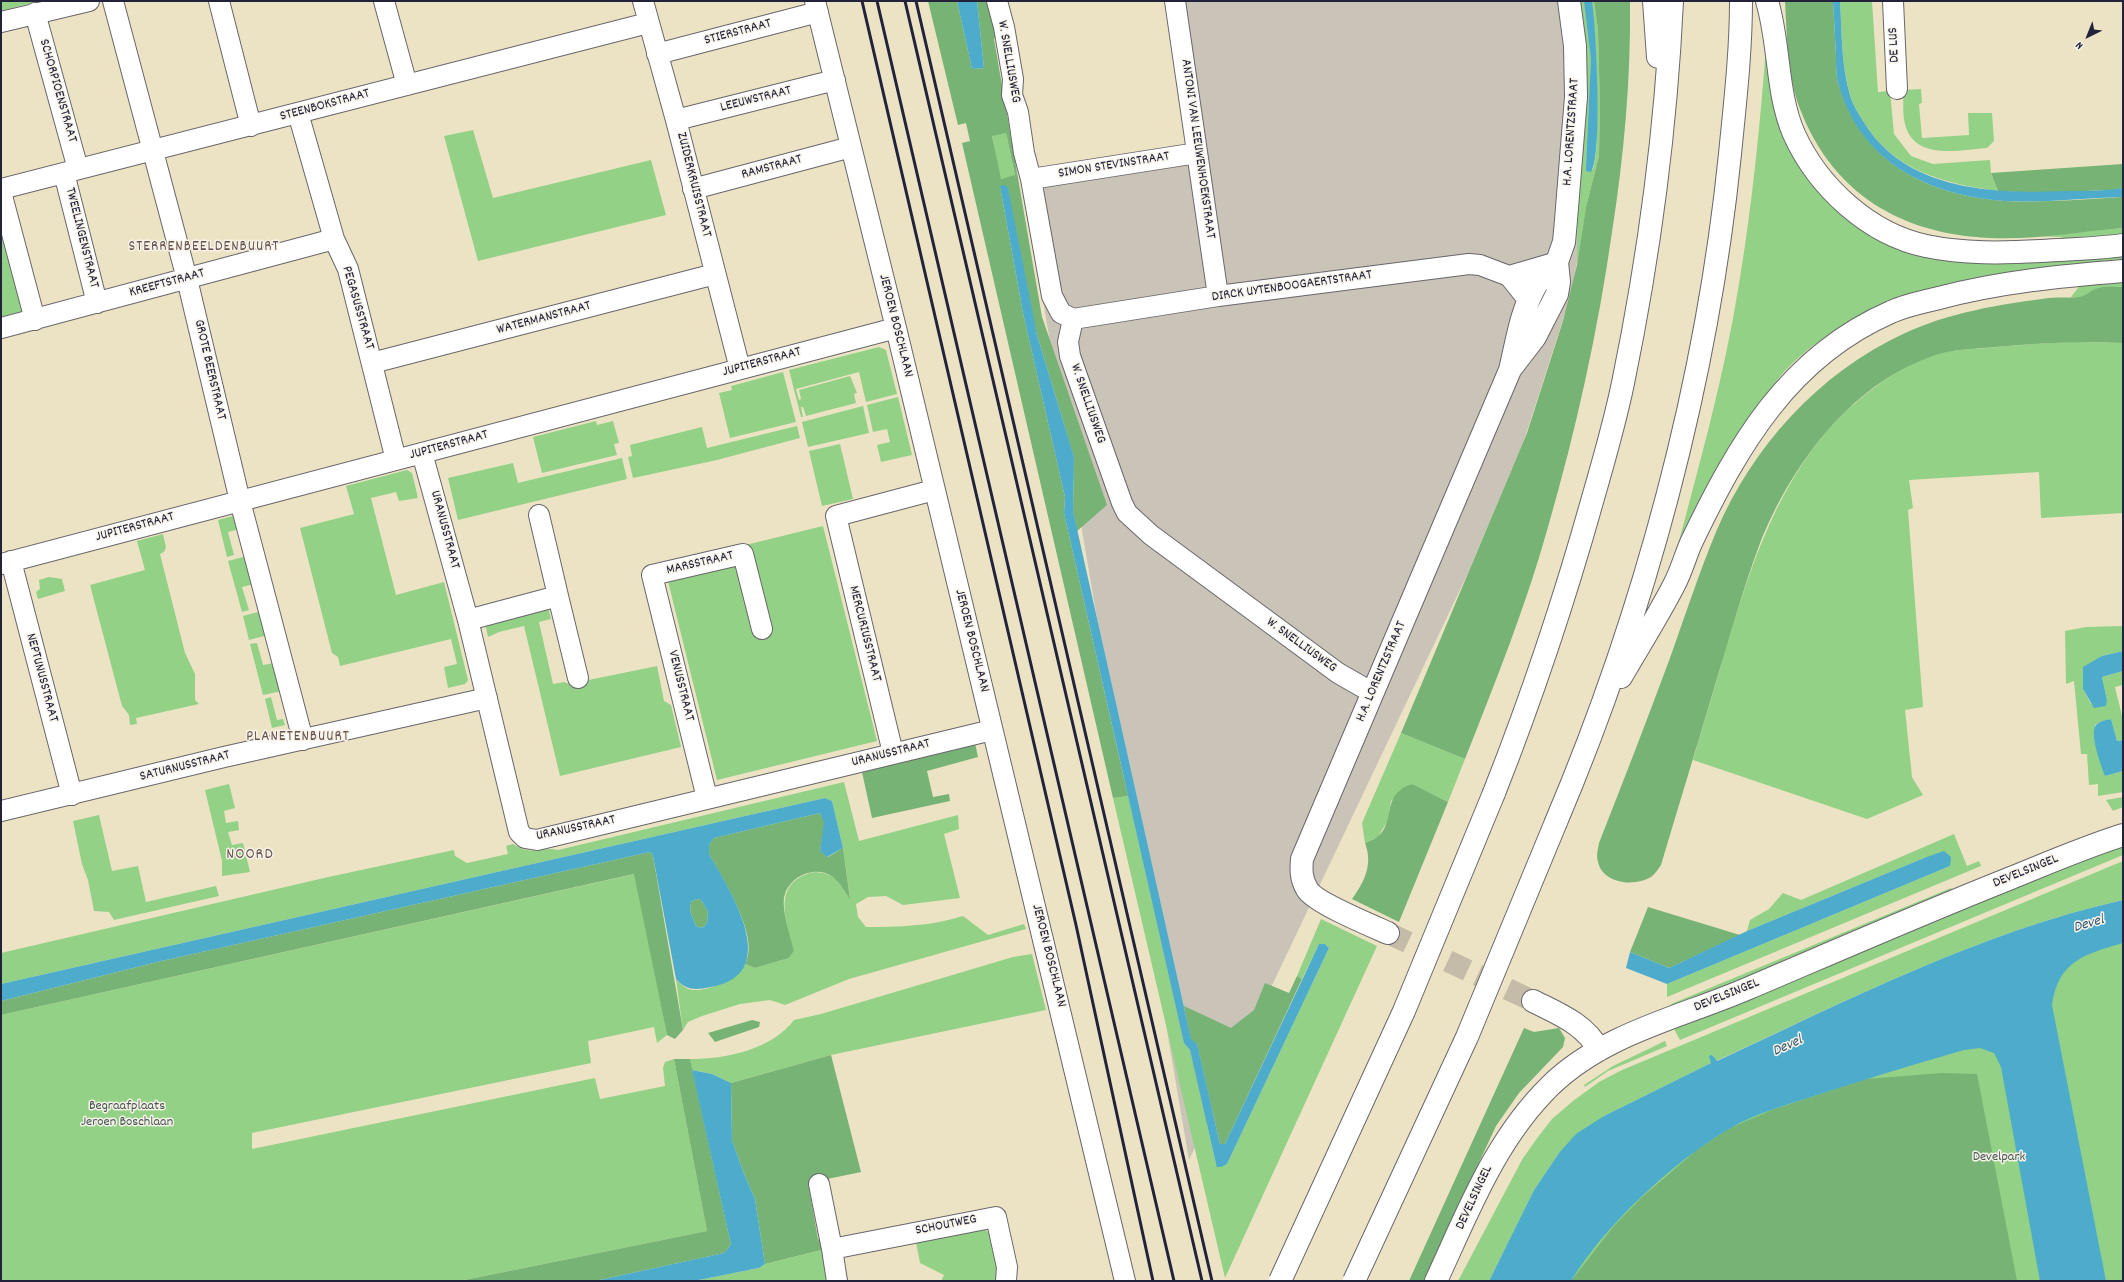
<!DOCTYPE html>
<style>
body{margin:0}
#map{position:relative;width:2124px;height:1282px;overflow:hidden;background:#ece3c4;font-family:Dekko,sans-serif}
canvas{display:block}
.frame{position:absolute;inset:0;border:2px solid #22223b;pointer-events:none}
.north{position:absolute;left:2068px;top:16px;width:40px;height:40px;-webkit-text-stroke:3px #f7f3e8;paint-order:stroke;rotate:223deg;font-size:11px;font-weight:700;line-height:16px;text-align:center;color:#22223b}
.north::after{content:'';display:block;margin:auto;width:14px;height:18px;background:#22223b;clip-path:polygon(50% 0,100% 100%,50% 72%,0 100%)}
</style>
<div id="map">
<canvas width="2124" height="1282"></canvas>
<div class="frame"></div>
<div class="north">N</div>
</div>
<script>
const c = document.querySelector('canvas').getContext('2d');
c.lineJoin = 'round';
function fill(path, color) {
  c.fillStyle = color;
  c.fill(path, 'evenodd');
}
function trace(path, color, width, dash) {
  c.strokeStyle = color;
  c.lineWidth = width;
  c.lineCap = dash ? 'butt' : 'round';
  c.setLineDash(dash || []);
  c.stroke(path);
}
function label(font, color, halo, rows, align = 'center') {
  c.font = font + ' Dekko,sans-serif';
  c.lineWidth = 3;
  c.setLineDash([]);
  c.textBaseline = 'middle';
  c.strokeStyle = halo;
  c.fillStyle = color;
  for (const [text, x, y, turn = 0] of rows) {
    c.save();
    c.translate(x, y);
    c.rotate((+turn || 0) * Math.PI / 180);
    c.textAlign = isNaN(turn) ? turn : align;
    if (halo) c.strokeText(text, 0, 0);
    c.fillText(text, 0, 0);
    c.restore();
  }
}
fill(new Path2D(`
 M1168,1H1594L1599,127L1572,292L1524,440L1468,573L1189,1160L1022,177L1191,144Z`), '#c9c3b8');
fill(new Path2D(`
 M1,1H39L1,11Z
 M1580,1H1584L1591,59L1586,168L1588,172L1593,169C1598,151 1597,130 1597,111C1597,74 1596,38 1592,1H1594L1598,30L1600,108L1599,156L1586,207L1577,265Z
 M1840,1H1872L1878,92L1890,91L1894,134L1911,156L1933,164L1990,160L1991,173L1998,191C1946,184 1894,171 1865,124C1859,115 1853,105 1850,94C1841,64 1842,32 1840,1Z
 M1766,47L1783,124L1889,241L2123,251V264C2026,270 1932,274 1846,324C1817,341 1791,360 1771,388C1731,442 1704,505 1673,564C1697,472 1724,379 1739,284C1752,206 1760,126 1766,47Z
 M1921,89L1922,103L1919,104L1922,138L1969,135L1968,113H1992L1994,141L1987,148C1960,150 1914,161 1905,124C1902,114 1904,101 1903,90Z
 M473,130L493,198L651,160L666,215L478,261L444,136Z
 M1006,133L1015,176L1000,179L992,135Z
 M1,219L25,311L1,317Z
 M2123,228V238L2076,241L2060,237L2040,236Z
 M2123,278V287L2098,288L2082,297H2071L2081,284Z
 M2073,342L2123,343V513L2041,518L2039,472L1909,480L1913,508L1908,510L1923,707L1905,710L1912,777L1923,795L1867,819L1693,760C1702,728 1712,697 1721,666C1750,567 1781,461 1866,394C1886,378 1907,365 1931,356C1949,350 1969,349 1987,348C2016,345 2044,343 2073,342Z
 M879,347L886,350L897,394L866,402L859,372L796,389L799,400L801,399L799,390L850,376L857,393L854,394L856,403L806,416L803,407H801L803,417H801L789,370Z
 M783,372L796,422L730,438L719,393L732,390L731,386Z
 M898,397L912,455L881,462L877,445L890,442L887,429L873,432L867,405Z
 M863,406L869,433L808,447L802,422Z
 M596,421L597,425L613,421L619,443L614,444L617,455L542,473L533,437Z
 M797,426L800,438L717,460L633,478L628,457L632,456L630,445L702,427L707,448Z
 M840,444L853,499L822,506L809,451Z
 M622,458L627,479L458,520L448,478L513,463L518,483Z
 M407,470L412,473L418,498L399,501L396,492L371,498L396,595L444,582L468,680L465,684L448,688L444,667L457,664L451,639L340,666L338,657L332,653L300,528L354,514L346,486Z
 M233,516L240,529L228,532L234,555L227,557L218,520Z
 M823,526L877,741L717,780L664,565Z
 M163,534L166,547L164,552L160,554L185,653L195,674V700L199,704L136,718L137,724L130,725L129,715L122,706L90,585L145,570L137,541Z
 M247,556L254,584L242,587L249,610L242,612L228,561Z
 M49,577L62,579L65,591L38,599L36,592L40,589L39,580Z
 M548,607L551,619L539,622L553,684L564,682L569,684L657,666L664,701L671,705L681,747L560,776L524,626L499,632L488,637L485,623Z
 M262,611L268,635L249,640L243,616Z
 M2123,626V651L2102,656L2083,689L2091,704L2107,700L2102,677L2123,671V685L2115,687L2123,720V740L2117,741L2111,719L2100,722L2095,725L2105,776L2123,771V792L2098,796V784L2089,785L2087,754H2081L2074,681L2066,684L2065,631L2086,627Z
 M257,643L263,665L274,663L282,691L263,695L250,644Z
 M271,697L277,720L283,719L285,725L272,728L265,699Z
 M1401,733L1465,759L1448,802L1411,784L1391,801L1387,822L1378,837L1365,843L1362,823Z
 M844,782L859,841L958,815L959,829L944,834L960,898L903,905L886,896L868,897L856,904L858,917L866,927C898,927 932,926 963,916L988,935L1024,924L1026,929L849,979L785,1005L770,1000L740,1004L702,1016L688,1022L683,1030L676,979C681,984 686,990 694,990C709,991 738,978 745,964L755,968L789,958L794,951C788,924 771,887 807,874C814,871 825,872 833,877C840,881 844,893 850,898L843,848L832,801L825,798L1,984V953L324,878L454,850L455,856L467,863L508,854L506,846L513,844C533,857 542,846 558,850Z
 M229,784L235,808L224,811L226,823L238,821L239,830L228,832L232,845L243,843L250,872L222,876V861L205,790Z
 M1128,796L1184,1043L1190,1050L1216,1164H1227L1329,948L1325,944H1319L1302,979L1297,976L1321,919L1377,946L1225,1278L1113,798Z
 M2123,797V807L2113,811L2106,800Z
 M99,815L112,871L138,866L146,902L216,886L219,896L114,920L109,912L94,911L88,880L82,864L73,821Z
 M1954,834L1967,866L1979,861L1981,866L1667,997V984L1950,866L1924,858L1747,931L1750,920L1769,909L1783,893L1801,900Z
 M2123,846V855L1680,1040L1674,1029L2013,887Z
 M2123,861V900C1981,932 1848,1000 1716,1061L1712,1055L1711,1063L1604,1116L1559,1153L1534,1190L1489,1281H1458L1523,1158L1538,1137L1552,1119L1573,1101L1599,1082L1622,1070Z
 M635,874L667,1035L657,1043L654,1027L588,1041L591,1063L252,1133V1149L595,1078L600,1099L665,1086L663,1068L665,1062L674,1059L707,1231L460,1281H1V1015Z
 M1951,888L1953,893L1721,989L1672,1006L1671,1004Z
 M2123,932V1281H1562L1615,1195L1725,1120L2070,955Z
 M1032,954L1046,1010L831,1055L731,1083L712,1074L692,1070L690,1059C726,1059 771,1050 794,1020L821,1014L1013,957Z
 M1665,1041L1667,1046L1608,1071L1585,1087L1584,1085L1613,1066Z
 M982,1226L992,1236L999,1281H941L944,1275L920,1263L915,1237Z
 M825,1249L831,1281H694L759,1268L765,1264Z`), '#93d187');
fill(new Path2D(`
 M928,1H957L972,69L984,68L977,1H987L990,16L999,22L1000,31L994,39L1042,317L1107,505L1077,531L1073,511L1074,457L1037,335L1000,186L1023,313L1065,497L1064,513L1128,796L1113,798L962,143L970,141L966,123L958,125ZM1006,133L1015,175L1001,179L992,136Z
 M1594,1H1630C1631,78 1624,156 1612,232C1598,331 1576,430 1548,527C1526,606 1495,683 1465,759L1401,733L1527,433L1563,321L1577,265L1586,207L1599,156L1600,108L1598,30Z
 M1785,1H1833C1834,19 1835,37 1836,56C1836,64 1836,75 1838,83C1862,162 1925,195 2005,201C2044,203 2084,199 2123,197V228C2079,232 2034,240 1990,238C1901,234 1833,194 1800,109C1787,75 1787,36 1785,1Z
 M2123,164V188L2113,190L2031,193L1998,191L1991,173Z
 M2123,287V343C2081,341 2038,343 1996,347C1974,349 1951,349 1930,357C1848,387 1790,467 1759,546C1742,591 1730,637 1716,682C1698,743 1679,804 1661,865C1658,869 1655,874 1651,877C1635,887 1603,884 1598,862C1596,855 1598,849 1599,843C1623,782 1647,720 1670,658C1685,616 1699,573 1716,532C1752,447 1819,373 1903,334C1947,313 2001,304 2049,298C2059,297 2069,298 2079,297C2086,296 2091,290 2098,288C2105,286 2116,287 2123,287Z
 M975,743L978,757L927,771L933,797L949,794L950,801L872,818L862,772Z
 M1412,784L1448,802L1399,922L1352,899C1365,881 1373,864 1365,843C1369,841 1373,840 1377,837C1396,824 1380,794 1412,784Z
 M820,813L825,822L820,851L828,857L843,848L850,899C845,893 840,882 833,877C817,865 791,875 785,894C780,907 791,937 794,951L789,958L755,968L745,964C761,937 722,878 709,854V845L714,838Z
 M650,852L653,856L683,1030L675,1039L667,1035L634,874L1,1015V1001L157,962Z
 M696,899L701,900L708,912L707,923L702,928L696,926L690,911L691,902Z
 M1648,907L1740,935L1669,968L1630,952Z
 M1297,976L1302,979L1225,1144H1220L1197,1044L1191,1040L1184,1006L1231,1028L1254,1010L1265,983L1289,993Z
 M752,1020L760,1022L759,1027L715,1042L708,1033Z
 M1524,1028L1534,1032L1559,1028L1565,1038L1563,1047L1519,1093L1496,1126L1424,1281H1409Z
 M831,1055L861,1172L808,1183L818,1239L824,1243L825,1249L765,1264L755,1199L744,1174L732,1140L731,1083Z
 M674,1059H690L731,1245L724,1253L595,1281H460L707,1231Z
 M1942,1073L1977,1074L2017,1281H1571L1613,1227L1641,1198L1698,1149L1730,1128L1772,1110L1866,1079Z`), '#76b374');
fill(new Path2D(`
 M957,1H977L984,68L972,69Z
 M1584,1H1592C1596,27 1603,155 1591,172L1586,171V168L1591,59Z
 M1833,1H1840C1842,32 1841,65 1850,95C1853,105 1859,115 1865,124C1907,191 1995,194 2065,191C2084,191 2104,191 2123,188V197C2084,198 2044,203 2004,201C1927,195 1860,162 1838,83C1836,75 1836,64 1836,56C1835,37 1834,19 1833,1Z
 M1005,185L1008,188L1037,335L1074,457L1073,511L1191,1039L1197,1044L1220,1144H1225L1319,944H1325L1329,948L1227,1164L1221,1167H1217L1216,1164L1190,1050L1184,1043L1064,513L1065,497L1023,313L1000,186Z
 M2123,651V671L2102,677L2107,700L2106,706L2094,708L2083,689V667L2102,656Z
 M2111,719L2117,741L2123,740V771L2105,776C2101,765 2089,734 2096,725C2100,721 2106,720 2111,719Z
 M825,798L832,801L843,848L827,857L820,851L824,822L820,813L714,838L709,845V854C729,889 785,974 711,987C695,990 687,991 676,979L653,856L650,852L157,962L1,1001V984ZM696,899L701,900L708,912L707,923L702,928L696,926L690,911L691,902Z
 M1944,851L1951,857L1950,866L1667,984L1626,968L1630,952L1669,968L1747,931L1924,858Z
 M2123,900V943C2085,954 2058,961 2052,1005L2106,1281H2040L2001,1067L1994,1053L1980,1048L1964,1050C1915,1064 1866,1079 1817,1095C1787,1105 1756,1113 1729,1129C1673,1162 1605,1225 1571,1281H1489L1534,1190L1559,1153L1576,1134L1604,1116L1711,1063L1709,1056L1712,1055L1717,1061C1848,1000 1981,932 2123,900Z
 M692,1070L712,1074L731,1083L732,1140L744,1174L755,1199L765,1264L759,1268L694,1281H595L724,1253L731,1245Z`), '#4daccb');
trace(new Path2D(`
 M1388,933L1533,1001`), '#c4bca9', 22, [22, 11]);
const street = new Path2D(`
 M113,1L187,279L240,501L303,740
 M219,1L251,126
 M384,1L407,85
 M643,1L676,120L740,369
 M815,1L896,328L1125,1281
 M997,1L1004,27L1013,79L1012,95L1018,112L1024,153L1031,179L1052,296L1061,313L1073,319
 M1175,1L1218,296
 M1893,1L1897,89
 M35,13L78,169
 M1,22L89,1
 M657,54L818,12
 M298,113L334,239L348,269L396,460
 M676,120L835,80
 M64,173L97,303
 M1031,179L1197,153
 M1,189L648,23
 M693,189L851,147
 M1,192L35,320
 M1509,276L1557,262
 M1073,319L1068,342L1070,356L1122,503L1127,513L1151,535L1338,673L1373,693
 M1073,319L1218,296L1469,264L1480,265L1509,276L1529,301
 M1,328L334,239
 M372,363L715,274
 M422,453L468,620L519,832L525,838L537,840L992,730
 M539,515L558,596
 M11,561L72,795
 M1,564L896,328
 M468,620L558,596L578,678
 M893,753L836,516L934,490
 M707,798L652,575L743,554L762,629
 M1,811L224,757L487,698
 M819,1184L832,1249
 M837,1281L832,1249L996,1217L1007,1267L1006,1281`);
const secondary = new Path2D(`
 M1512,367L1535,337L1557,294L1559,282L1557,262L1564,242L1566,220L1576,97L1575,46L1569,1
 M1388,933C1372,926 1314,902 1307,889C1301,879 1301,870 1302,859L1510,370C1517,341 1521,311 1536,285C1541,276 1550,269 1557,262
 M1533,1001C1559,1014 1585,1024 1599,1050
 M1436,1281C1468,1212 1495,1140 1550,1086C1604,1033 1682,1017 1749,988C1836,951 1923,913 2011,878C2048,863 2085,847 2123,835`);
const highway = new Path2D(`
 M1654,1L1658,57
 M1767,1C1780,44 1776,93 1794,134C1818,187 1869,234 1926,246C1964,254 2003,253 2041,251C2068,249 2096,249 2123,245
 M1621,677C1639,646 1658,616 1674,585C1681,572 1685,557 1691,543C1738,445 1788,357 1891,312C1906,305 1923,302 1939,298C1999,282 2061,276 2123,271
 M1494,793C1532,697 1565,598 1593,498C1604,460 1615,422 1623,383C1649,257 1666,130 1672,1
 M1556,822C1645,612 1707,381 1730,154C1735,103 1741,52 1741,1`);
trace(street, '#69666b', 22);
trace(secondary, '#69666b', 24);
trace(highway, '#69666b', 24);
trace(street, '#fff', 20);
trace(secondary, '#fff', 22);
trace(highway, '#fff', 22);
trace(new Path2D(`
 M862,1L1076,925L1153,1281
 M877,1L1174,1281
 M905,1L1202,1281
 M916,1L1212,1281`), '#22223b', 3);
const highwayBridge = new Path2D(`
 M1280,1281L1404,1011L1494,793
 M1354,1281L1467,1037L1556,822`);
trace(highwayBridge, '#69666b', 24, []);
trace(highwayBridge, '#fff', 22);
label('14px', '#22223b', '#f7f3e8', [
 ["STIERSTRAAT",738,33,-15],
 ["DE LUS",1895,45,-93],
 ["W. SNELLIUSWEG",1008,62,80],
 ["SCHORPIOENSTRAAT",57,91,74],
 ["LEEUWSTRAAT",756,100,-14],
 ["STEENBOKSTRAAT",325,106,-15],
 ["H.A. LORENTZSTRAAT",1572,132,-86],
 ["ANTONI VAN LEEUWENHOEKSTRAAT",1197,149,82],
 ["SIMON STEVINSTRAAT",1114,166,-9],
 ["RAMSTRAAT",772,168,-15],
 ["ZUIDERKRUISSTRAAT",693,185,76],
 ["TWEELINGENSTRAAT",81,238,76],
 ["KREEFTSTRAAT",167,284,-15],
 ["DIRCK UYTENBOOGAERTSTRAAT",1292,287,-8],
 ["PEGASUSSTRAAT",357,308,74],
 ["WATERMANSTRAAT",544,319,-15],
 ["JEROEN BOSCHLAAN",895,326,76],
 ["JUPITERSTRAAT",762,363,-15],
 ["GROTE BEERSTRAAT",209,370,77],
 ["W. SNELLIUSWEG",1087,404,71],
 ["JUPITERSTRAAT",449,446,-15],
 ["JUPITERSTRAAT",135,528,-15],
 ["URANUSSTRAAT",444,530,75],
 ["MARSSTRAAT",700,564,-13],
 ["MERCURIUSSTRAAT",864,634,76],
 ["JEROEN BOSCHLAAN",971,641,76],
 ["W. SNELLIUSWEG",1301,646,36],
 ["H.A. LORENTZSTRAAT",1382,672,-67],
 ["NEPTUNUSSTRAAT",41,678,75],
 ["VENUSSTRAAT",680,686,76],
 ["URANUSSTRAAT",891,754,-14],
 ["SATURNUSSTRAAT",185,767,-14],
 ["URANUSSTRAAT",576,829,-12],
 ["DEVELSINGEL",2026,872,-22],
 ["JEROEN BOSCHLAAN",1048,956,76],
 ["DEVELSINGEL",1727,996,-22],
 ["DEVELSINGEL",1475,1198,-65],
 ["SCHOUTWEG",946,1226,-11]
]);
label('14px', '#445752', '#f7f3e8', [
 ["Begraafplaats",127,1107],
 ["Jeroen Boschlaan",127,1123],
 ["Develpark",1999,1158]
]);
c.letterSpacing = '1px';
label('15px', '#67514e', '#f7f3e8', [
 ["STERRENBEELDENBUURT",204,248],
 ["PLANETENBUURT",298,738]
]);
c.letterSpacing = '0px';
label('italic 15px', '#335975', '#f7f3e8', [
 ["Devel",2089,925,-16],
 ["Devel",1788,1047,-24]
]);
c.letterSpacing = '1px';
label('16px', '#67514e', '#f7f3e8', [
 ["NOORD",250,856]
]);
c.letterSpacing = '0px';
</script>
